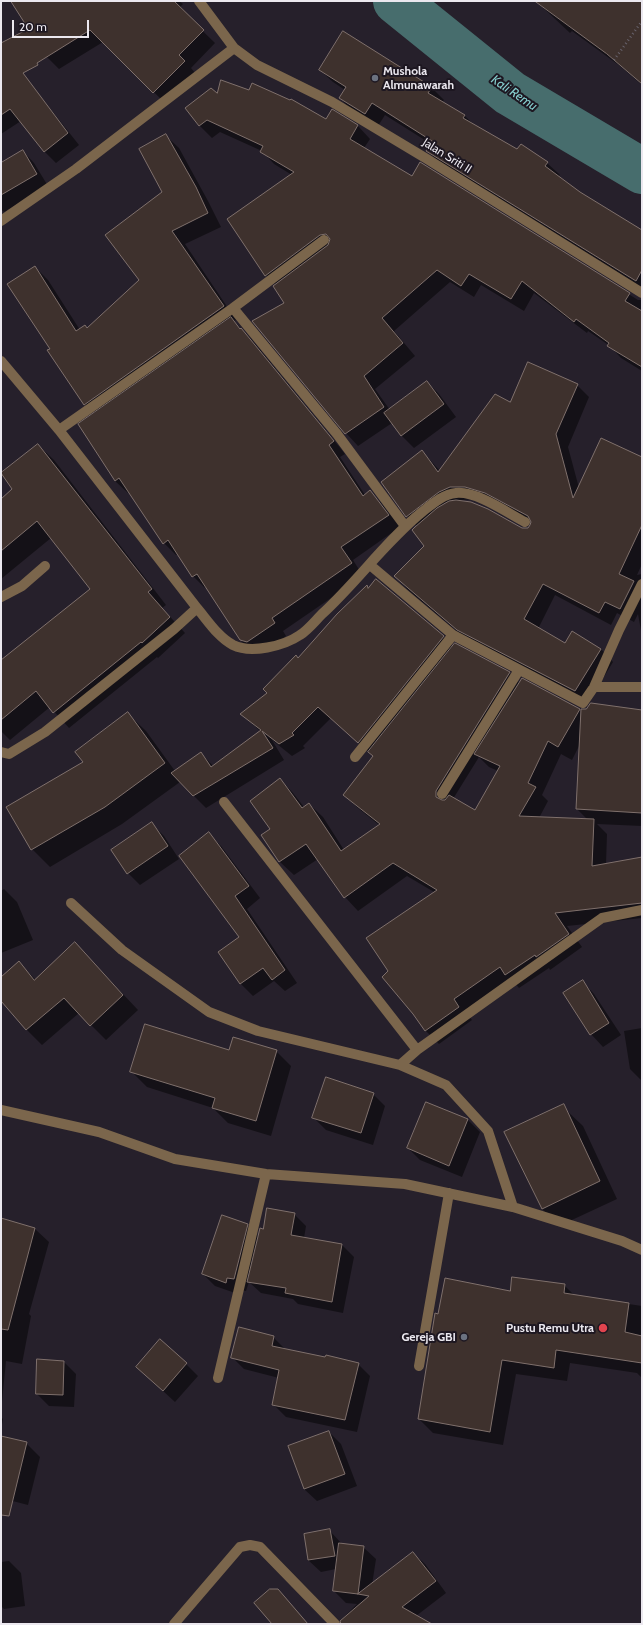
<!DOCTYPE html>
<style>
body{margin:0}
#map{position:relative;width:643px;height:1625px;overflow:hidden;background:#26202b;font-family:Cabin,sans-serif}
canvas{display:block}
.frame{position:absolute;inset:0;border:2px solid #ebe8ef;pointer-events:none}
.scale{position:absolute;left:12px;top:20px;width:77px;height:18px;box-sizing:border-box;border:2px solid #ebe8ef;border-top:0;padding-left:5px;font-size:12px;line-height:14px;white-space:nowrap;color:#ebe8ef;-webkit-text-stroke:3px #1d1721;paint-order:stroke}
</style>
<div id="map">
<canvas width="643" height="1625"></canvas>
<div class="frame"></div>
<div class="scale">20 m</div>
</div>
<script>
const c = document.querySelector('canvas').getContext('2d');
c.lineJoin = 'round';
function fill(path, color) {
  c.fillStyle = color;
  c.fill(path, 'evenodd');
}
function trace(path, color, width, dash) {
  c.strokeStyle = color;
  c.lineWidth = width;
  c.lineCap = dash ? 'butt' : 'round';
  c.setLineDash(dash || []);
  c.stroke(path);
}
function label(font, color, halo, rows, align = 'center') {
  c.font = font + ' Cabin,sans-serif';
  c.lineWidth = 4;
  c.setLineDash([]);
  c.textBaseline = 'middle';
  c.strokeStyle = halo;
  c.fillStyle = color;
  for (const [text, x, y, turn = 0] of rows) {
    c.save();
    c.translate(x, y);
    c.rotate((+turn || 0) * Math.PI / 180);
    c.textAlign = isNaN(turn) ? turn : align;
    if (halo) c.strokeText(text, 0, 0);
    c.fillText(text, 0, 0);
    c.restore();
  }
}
fill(new Path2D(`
 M25,1H179L183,4L179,8L215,43L191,68L196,74L166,104L103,42L59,69L47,57Z
 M536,1H642V85L620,66L572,31L570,33Z
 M1,48L10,58L79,145L56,163L44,151L21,121L1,134Z
 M320,70L431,87L444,100L442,102L465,116L475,126L518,150L547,163L560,175L558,177L580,193L642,231V289L440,163L427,151L431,144L385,115L378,126L352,111L340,98L345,90L333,82Z
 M217,95L326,120L332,111L358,126L370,139L364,148L413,177L420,164L638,300H642V371L621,358L610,346L588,331L587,333L534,293L524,311L481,285L474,297L450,282L394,331L415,356L375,389L390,410L427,382L439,394L456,417L414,448L402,436L392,423L358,446L346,433L285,303L276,285L266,275L292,175L274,164L262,151L220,132L212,138L200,126L187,108Z
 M165,135L179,148L208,201L221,227L185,244L236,320L234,321L253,341L345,454L340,457L365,495L370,492L382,504L400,527L353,560L363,576L283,631L286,636L260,654L253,652L240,640L207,587L205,588L193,576L178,554L176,555L164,543L129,491L128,493L115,481L95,414L84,404L51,349L35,267L48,280L80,330L87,329L140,280L163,192Z
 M23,151L34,163L48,186L4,212L1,209V164Z
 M577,385L589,397L568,447L579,488L642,458V564L637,575L642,574V636L638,614L634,622L617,613L611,625L555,595L538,629L565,644L601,649L613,662L588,703L470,642L407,589L395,576L425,546L418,527L407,516L382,482L422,451L440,471L511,403ZM478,499L498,505L532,523L528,529H522L479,506L461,500Z
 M38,445L54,460L166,605L162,608L185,633L158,658L157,657L69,728L50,707L10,740L1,731V661L91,589L51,538L1,579V500L13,489Z
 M367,587L443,637L453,647L455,645L509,673L520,683L579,709L582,712L642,711V826L597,824L607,834L606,864L642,858V918L567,926L582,947L550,970L549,968L519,988L513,981L466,1013L472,1020L439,1044L426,1031L414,1013L390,972L434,892L407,876L358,911L345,897L318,859L294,875L280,862L263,835L271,829L280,779L293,793L304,807L309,804L323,817L344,850L379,825L358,808L344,795L374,756L331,718L303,746L305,748L292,756L272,740L284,760L206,808L180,782L122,824L50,867L32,849L113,746L128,714L146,731L175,771L201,753L214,767L261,732L242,714L269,693ZM580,744L577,809L588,820L539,818L548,801L542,795L561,754L572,760ZM479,757L489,767L498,771L475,812L453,799Z
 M152,824L164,836L179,859L140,885L128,873Z
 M209,834L221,846L260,898L247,909L297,983L285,991L274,981L253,996L241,984L219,952L241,937Z
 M4,889L17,902L33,940L1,953V891Z
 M90,959L138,1010L106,1040L79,1013L42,1045L27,1030L1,999V978L19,963L36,980Z
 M582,981L594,994L621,1035L603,1047L591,1034Z
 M642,1028V1081L630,1069L624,1031Z
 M276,1051L291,1066L271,1136L228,1123L213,1108L147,1087L132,1072L230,1052Z
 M373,1094L385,1106L373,1145L326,1130L314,1118Z
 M427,1103L468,1120L480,1132L462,1177L420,1160L408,1148Z
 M565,1109L583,1126L617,1199L559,1226L541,1208L505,1133Z
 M294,1214L306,1226L304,1238L342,1245L354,1257L343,1313L298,1304L293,1299L261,1293L249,1282L246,1291L239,1290L238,1294L215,1286L203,1274L247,1225L259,1237L264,1231Z
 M1,1219L35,1229L49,1242L29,1314L31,1316L22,1364L6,1361L1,1412Z
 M564,1285L575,1296L642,1306V1378L637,1373L570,1363L567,1381L516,1374L503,1445L433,1433L419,1419L439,1315L511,1292Z
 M273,1337L286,1350L358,1364L370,1376L357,1432L286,1417L273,1404L279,1378L244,1369L232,1357Z
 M64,1362L76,1374L74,1407L49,1406L37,1394Z
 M186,1364L198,1376L175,1402L137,1367Z
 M1,1417L3,1419L1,1430Z
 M329,1432L341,1444L357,1486L317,1501L304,1489Z
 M1,1437L26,1443L40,1457L28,1505L1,1498Z
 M330,1531L342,1544L363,1547L376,1559L372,1585L413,1553L425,1564L446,1593L416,1616L430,1624H342L341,1620L357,1604L346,1603L334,1591L336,1569L321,1572L308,1560Z
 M9,1561L21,1573L25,1606L4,1609L1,1606V1562Z`), '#0007');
trace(new Path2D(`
 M396,1L510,93L642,171`), '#476d6d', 46);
const building = new Path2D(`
 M11,1H174L204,30L179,55L185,61L153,93L90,30L37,63L38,65L23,73L68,133L44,152L10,109L1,115V43L28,29Z
 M535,1H642V84L607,54Z
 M343,31L432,87L428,93L465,115L463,118L517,149L521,144L548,162L545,166L580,192L642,230V270L636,281L426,151L432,141L372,103L365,114L339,98L346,87L319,70Z
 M221,80L249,90L252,83L290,100L291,99L326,119L332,109L358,125L350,139L412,176L420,162L630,293L625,301L642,311V367L607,346L609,343L576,319L574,322L522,281L511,299L469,274L461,286L437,270L382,318L403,343L364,376L384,407L345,434L252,321L284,303L273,286L328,245L330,239L326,234L320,235L265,276L227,219L294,172L260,152L263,146L207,120L199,126L185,108L211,88L217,93Z
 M166,134L196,187L208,213L172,231L224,306L84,405L47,350L50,349L7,284L35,266L76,331L85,325L87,328L139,280L105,235L162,192L139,149Z
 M23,150L37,174L1,195V163Z
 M231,317L240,329L241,328L334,441L329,445L363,496L370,490L389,515L341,547L352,563L272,618L275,623L247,642L240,640L197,574L192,577L168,540L163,544L119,478L115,481L78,424Z
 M528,362L578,384L556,434L573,498L601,438L642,457V525L619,574L634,581L620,609L605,602L599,613L543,584L524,619L565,643L572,631L601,649L575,691L457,630L394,576L424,546L412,530L415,527L437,508L449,501L456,500L471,502L488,509L522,528H528L530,525L531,522L528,516L485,493L465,487H450L439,492L406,517L381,482L422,450L438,472L495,394L510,402Z
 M427,381L444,404L401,436L384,413Z
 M38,444L152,589L148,592L170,617L142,643L141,642L53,713L36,691L1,720V660L90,589L37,521L1,551V499L12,489L1,473Z
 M376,579L444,636L358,743L318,707L292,733L294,735L279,744L262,731L273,748L193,796L171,773L201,752L211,767L261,730L240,714L267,693L263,689L296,655L298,658L337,614L367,585L368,588Z
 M455,643L510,672L436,791V797L442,800H445L449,795L475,810L500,766L474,754L522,678L580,709L558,747L548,741L528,783L536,787L519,816L594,819L592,866L642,857V903L555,913L569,934L536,957L535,955L505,975L500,967L454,999L459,1007L425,1031L413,1014L382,977L388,971L366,938L437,890L393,863L344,898L306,844L279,862L261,835L270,829L250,801L280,778L302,808L309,803L341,851L380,824L343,795L373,756L368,752Z
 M591,703L642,710V813L576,809L581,709H586Z
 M128,712L165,763L105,807L31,850L6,807L83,762L75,752Z
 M152,822L168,846L127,874L111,850Z
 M209,832L249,886L235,896L285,970L272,980L263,968L240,984L218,952L239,937L179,856Z
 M75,942L123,995L90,1026L64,998L26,1030L1,1001V977L19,961L34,980Z
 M583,980L609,1023L590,1035L563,993Z
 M145,1024L229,1050L233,1037L277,1050L256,1121L212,1108L215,1098L130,1072Z
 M326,1077L374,1093L361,1133L312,1118Z
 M426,1102L468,1119L449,1166L407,1148Z
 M564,1104L600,1181L542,1209L504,1132Z
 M267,1208L295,1213L291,1235L342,1244L332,1302L285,1293L286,1288L247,1282L260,1228L263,1229Z
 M222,1215L248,1224L234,1279L227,1278L226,1283L202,1274Z
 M1,1218L35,1228L8,1330L1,1329Z
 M512,1277L565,1284L564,1293L629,1303L625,1332L642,1336V1363L556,1350L554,1368L502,1360L490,1432L418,1419L435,1313L438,1314L445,1278L510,1291Z
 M239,1327L274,1336L272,1346L325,1357L326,1355L359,1363L345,1420L272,1405L279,1370L231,1358Z
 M160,1339L187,1363L163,1391L136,1367Z
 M37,1359L64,1361L63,1395L36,1394Z
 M329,1431L345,1474L304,1489L288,1446Z
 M1,1436L27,1442L9,1516L1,1515Z
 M330,1529L335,1556L308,1560L304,1534Z
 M339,1543L364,1546L358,1594L333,1591Z
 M413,1552L436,1581L402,1607L432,1624H341L340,1621L369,1596L358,1594Z
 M270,1589H278L308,1624H272L254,1603Z`);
fill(building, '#3e312d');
trace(building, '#7f706c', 1);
trace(new Path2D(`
 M614,60L642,21`), '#6a656f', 2.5, [1, 3]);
trace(new Path2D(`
 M199,1L234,48L257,65L332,102L427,159L642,293
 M1,221L76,169L234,48
 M233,308L337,434L405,526
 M1,361L59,430L197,608L174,629L45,732L9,754L1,752
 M59,430L233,308L324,240
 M1,597L22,586L45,566
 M197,608C208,621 218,637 233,645C251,654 284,646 300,635C308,630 315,621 322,614C357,582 385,542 422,512C431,505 443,494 456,493C477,491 506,512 525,522
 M453,635L583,703L594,687L619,630L642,584
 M594,687H642
 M355,757L453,635L370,565
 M442,794L519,670
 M224,802L417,1050
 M71,903L122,950L209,1012L258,1031L400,1065L446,1085L488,1131L513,1207
 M400,1065L417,1050L602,918L642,910
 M1,1110L99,1132L175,1159L266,1174L405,1184L513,1207L622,1241L642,1250
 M419,1366L449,1193
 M218,1378L266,1174
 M174,1624L240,1547L250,1545L260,1547L335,1624`), '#7b664c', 10);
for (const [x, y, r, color] of [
 [375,78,4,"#6b7280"],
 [603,1328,5,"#e0444e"],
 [464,1337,4,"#6b7280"]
]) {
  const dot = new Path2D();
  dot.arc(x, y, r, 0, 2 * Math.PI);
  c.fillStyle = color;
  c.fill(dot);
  trace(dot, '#1d1721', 1.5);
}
label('bold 12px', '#ebe8ef', '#1d1721', [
 ["Mushola",383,71,"left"],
 ["Almunawarah",383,85,"left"],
 ["Pustu Remu Utra",594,1328],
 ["Gereja GBI",456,1337]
], 'right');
label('12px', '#ebe8ef', '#1d1721', [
 ["Jalan Sriti II",447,156,32]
]);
label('italic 13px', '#86cfcf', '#1d1721', [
 ["Kali Remu",514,93,34]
]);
</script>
